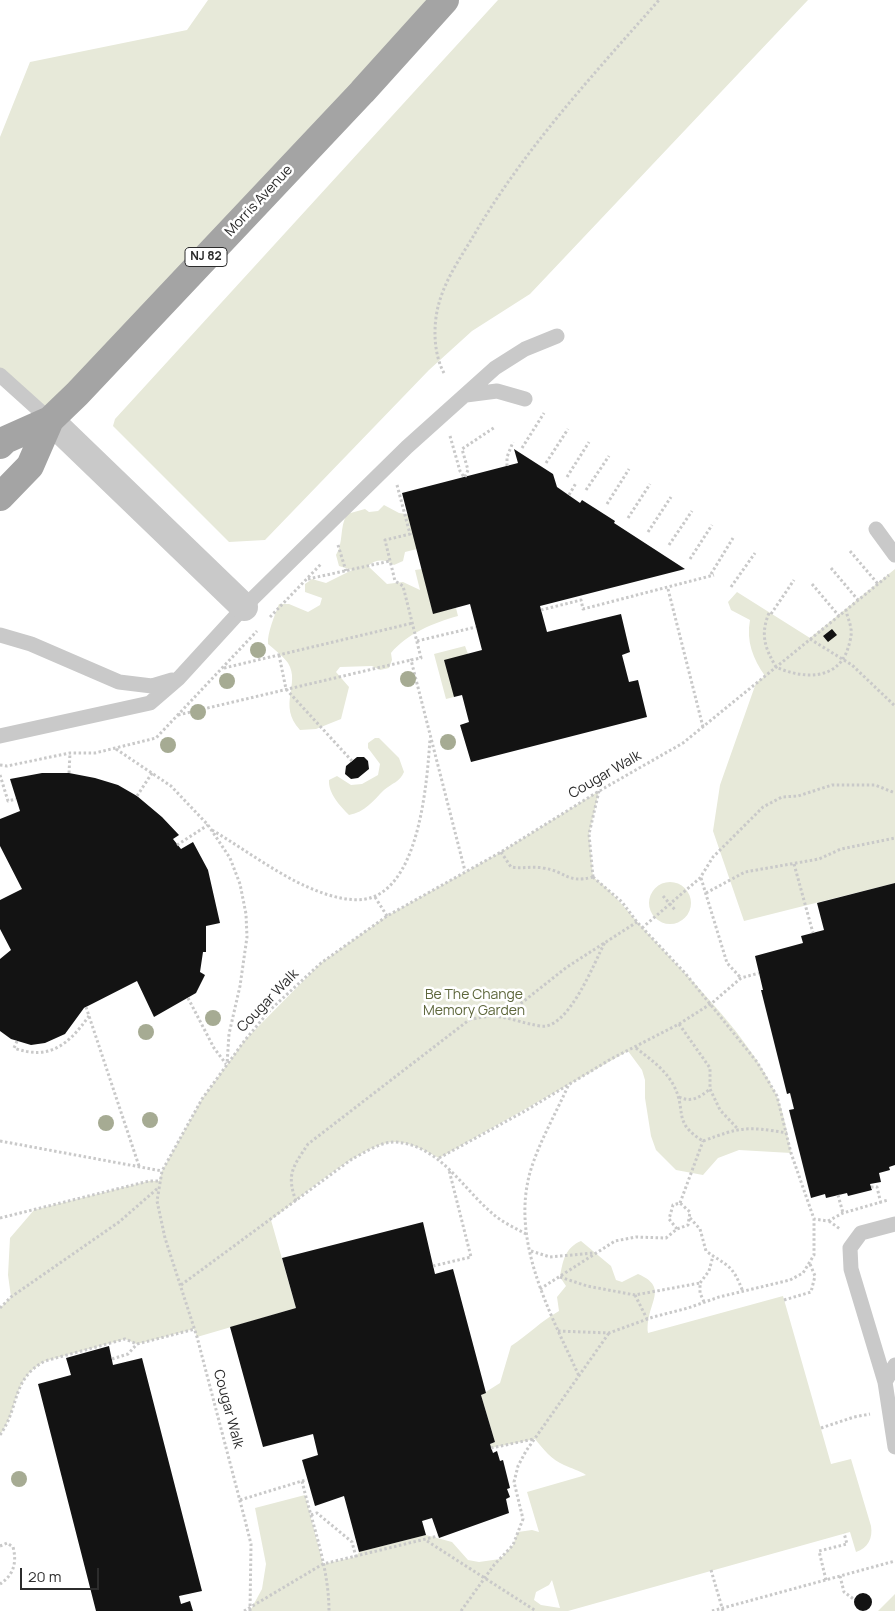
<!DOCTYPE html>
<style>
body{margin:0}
#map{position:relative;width:895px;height:1611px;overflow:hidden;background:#fff;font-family:Manrope,sans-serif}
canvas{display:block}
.scale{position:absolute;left:20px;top:1568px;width:79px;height:22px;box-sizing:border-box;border:2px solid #2c2c2c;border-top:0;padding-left:6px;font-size:15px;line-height:18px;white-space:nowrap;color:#2c2c2c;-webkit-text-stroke:4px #fff;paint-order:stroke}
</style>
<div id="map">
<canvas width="895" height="1611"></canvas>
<div class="scale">20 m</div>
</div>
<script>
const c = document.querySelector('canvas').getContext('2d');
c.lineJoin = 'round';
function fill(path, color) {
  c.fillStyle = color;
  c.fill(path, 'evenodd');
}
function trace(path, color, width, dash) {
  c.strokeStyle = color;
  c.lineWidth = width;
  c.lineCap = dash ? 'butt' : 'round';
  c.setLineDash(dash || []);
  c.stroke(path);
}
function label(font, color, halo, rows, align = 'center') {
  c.font = font + ' Manrope,sans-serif';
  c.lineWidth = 5;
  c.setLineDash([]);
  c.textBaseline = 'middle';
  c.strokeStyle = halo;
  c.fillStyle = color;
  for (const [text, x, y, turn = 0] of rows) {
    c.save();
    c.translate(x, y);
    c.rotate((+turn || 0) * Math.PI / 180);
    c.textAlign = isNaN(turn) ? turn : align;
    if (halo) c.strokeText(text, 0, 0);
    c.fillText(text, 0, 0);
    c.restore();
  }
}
fill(new Path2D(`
 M208,0H445L50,420L0,375V137L30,62L187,30Z
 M498,0H808L530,294L472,331L429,370L265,540L229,542L113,426L115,419Z
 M384,505L399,513L413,515L417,549L405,552L403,561L394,565C385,559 376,559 368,566L387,584L403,582L420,590L415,570L422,569L433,613L456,608L458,616C433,623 408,633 391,653L392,660L389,668L380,670L372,666L340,667L336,672L349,687L341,719L316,729L300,730C277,705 301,684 288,663C284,657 274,649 268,644C267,633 275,615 279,604H289L308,612L320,605L322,598L305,592V584L312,579L326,583L352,570L339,566L336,555C344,542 339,528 347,514L365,509L369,512L378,511Z
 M895,569V883L744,921L713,831L720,785L756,683L765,676C753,659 746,641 750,620L731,610L728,602L737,592L810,638Z
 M465,646L468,654L454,697L446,699L434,654Z
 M375,738H379L399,758L404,772C400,782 392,783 384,790C373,801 365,812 349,815C340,806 328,793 329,780L337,776L351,785L362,784L378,775L380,764L368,748V743Z
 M599,791L589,834L593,877C616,894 631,916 651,937C695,985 747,1034 776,1094C784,1112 787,1134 791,1153L739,1150L718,1158L703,1175L676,1170L656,1150L651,1136L645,1098V1080L642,1070L628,1051L439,1158C426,1151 409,1141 393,1142C360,1144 298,1200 271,1220L296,1308L197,1337L194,1329L137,1344L125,1339L45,1361C11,1379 20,1407 0,1435V1308L11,1297L8,1275L10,1238L34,1210L149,1181H159L162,1171L202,1099L245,1040L321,963L387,916L501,852Z
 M649 903a21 21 0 1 1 42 0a21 21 0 1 1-42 0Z
 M581,1241L611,1266L616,1280L622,1282L638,1274C671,1288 645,1304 648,1333L783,1296L831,1464L851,1459L871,1526C873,1538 868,1548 856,1552L850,1532L568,1611H250L262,1589L266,1564L255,1508L305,1495L323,1564L356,1557L359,1552L426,1535L452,1542L468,1560L479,1562L500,1559L513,1545L518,1532L532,1530L539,1532L527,1492L586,1475C579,1470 572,1469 564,1465C552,1460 543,1449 535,1439L491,1448L490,1444L495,1442L481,1395L500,1383L511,1346C528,1335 541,1321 559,1311L557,1297L566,1286L560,1277C563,1260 565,1248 581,1241ZM552,1580L560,1608L541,1605L534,1600L536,1592L549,1585Z
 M895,1594V1611H878Z`), '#e7e9d9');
fill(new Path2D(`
 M514,449L553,474L557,487L580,503L582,500L615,521L614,523L685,569L540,606L547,632L621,614L630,652L622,655L629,682L638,680L647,717L471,762L460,725L469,722L462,695L454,697L444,660L482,650L470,604L433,614L402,493L518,463Z
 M832,629L837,635L828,642L823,636Z
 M357,757H364L368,761L369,769L358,778L351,779L345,774L346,766Z
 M42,773H69L95,778L118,785L137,796L162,817L179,835L173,839L181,849L193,842L208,870L220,923L206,926V952H203L200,972L205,975L196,993L154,1017L137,981L84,1008L65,1034L45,1043L31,1045L11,1039L0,1031V959L11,950L0,929V900L22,889L0,846V819L20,811L10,779Z
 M895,883V1165L889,1167L890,1170L879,1173L881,1182L870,1184L872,1190L848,1196L847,1193L826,1198L825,1194L811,1198L789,1110L794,1109L790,1093L787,1094L761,990H763L755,956L803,943L801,936L824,930L817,903Z
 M423,1222L435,1274L453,1269L486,1393L481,1395L495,1442L490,1444L493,1453L497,1451L500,1461L503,1460L510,1488L507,1489L510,1497L506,1499L509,1513L439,1538L432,1518L422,1521L426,1535L359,1552L344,1496L315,1506L302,1460L318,1455L313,1434L263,1447L230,1327L296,1308L282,1258Z
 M109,1346L113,1365L142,1358L202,1591L179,1596L181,1604L190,1601L193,1611H96L38,1384L71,1375L66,1358Z
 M854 1602a9 9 0 1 1 18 0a9 9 0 1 1-18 0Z`), '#131313');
trace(new Path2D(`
 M444,373C433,353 433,324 439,303C446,278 461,257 474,235C525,148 593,75 659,0
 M450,436L460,471L464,477
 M522,448L544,413
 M546,463L568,429
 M507,466V457L513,442
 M465,477L468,470L462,449L495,427
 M567,477L589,442
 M397,485L410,534L385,540L395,581L403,586L421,658L411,660L465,871
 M586,490L609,456
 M569,495L576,483
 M607,504L629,469
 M628,518L650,484
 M648,532L671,497
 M338,545L346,571
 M669,545L692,511
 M850,551L878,584
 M690,559L712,525
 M831,568L858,600
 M711,574L733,538
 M308,579L390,561
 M812,584L839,616
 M731,587L755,553
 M668,589L703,727
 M541,610L581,600L583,609L714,575
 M769,613C760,635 765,648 776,667C802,679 838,681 848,648C850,642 852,634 851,629C850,622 847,616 846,610
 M771,614L794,580
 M270,617L321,564
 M810,639L852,665L895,706
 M417,641L476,627
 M279,655L286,689L352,761
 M224,668L413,623
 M178,715L411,660
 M116,749L171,786L208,825L230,858L240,884L246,914L247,937L240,986L229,1034L227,1064
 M0,765L7,766L70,753H95L156,738L257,631
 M69,773L70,753
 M0,775L8,801L16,799
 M137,796L152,773
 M212,830C239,846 265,865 293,880C314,891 350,906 373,897C420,879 427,782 430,739
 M177,845L208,825
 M501,852L511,867C522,869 532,866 543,868C566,871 566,884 593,877
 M794,864L813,933
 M593,877L622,902L637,922L685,973L757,1062L777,1096L791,1153L814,1219L828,1221L843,1213L888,1200
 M593,877L589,834L599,791
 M701,878L727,963L741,978
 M706,893L745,872L819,859L841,849L895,838
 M663,896L676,911
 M375,897L387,916
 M642,928L700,878L713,857L763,807L782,797L798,796L832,785H875L895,793
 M188,998L214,1048L226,1064
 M86,1007L139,1166
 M505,1016L567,967L637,922
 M679,1024L710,1068V1089L720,1110L737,1128
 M17,1041L14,1048C50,1061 69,1044 89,1016
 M636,1048C650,1059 665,1069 674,1086C687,1111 672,1122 703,1141
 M568,1086C556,1113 541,1139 532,1166C508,1238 550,1312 579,1376
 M679,1097C692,1103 700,1097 710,1089
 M0,1141L162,1171
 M703,1141C741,1127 746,1126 787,1133
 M439,1158L525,1111L611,1059L679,1024L712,1003L741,978L759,973
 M871,1187H877L881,1204
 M838,1195L843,1213
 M296,1201C286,1174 293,1167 308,1144L469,1020C501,1011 510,1021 540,1026C568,1031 594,963 605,942
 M680,1203L703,1141
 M0,1218L149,1181H159
 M690,1218L700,1229L706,1251C728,1267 732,1263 743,1292
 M829,1221L840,1229
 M531,1251L550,1257L593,1253
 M433,1266L471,1257L449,1170
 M560,1277L587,1286L635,1295L700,1283
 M181,1285L352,1159C364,1153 380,1142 394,1142C439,1144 462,1188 493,1214C502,1222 515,1228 526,1234
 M540,1289L615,1241L636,1237L666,1238L677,1229L688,1225L690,1212L680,1203L673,1205L669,1219L677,1229
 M635,1295L647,1319
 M784,1300L811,1292L815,1276L810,1264
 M704,1302L700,1293V1283L709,1271L713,1256
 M0,1308L11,1297L119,1222L158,1188
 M558,1331L609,1333L653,1317L688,1308L719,1297L790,1280L803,1273L814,1255V1219
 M112,1359L128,1354L137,1344
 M821,1428L854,1417L870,1414
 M0,1435C20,1407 11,1379 45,1361L125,1339L137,1344L195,1329
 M491,1448L534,1439
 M302,1481L307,1480
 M240,1500L302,1481C312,1524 329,1567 329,1611
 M311,1515L317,1513L352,1542L356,1557
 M427,1541L536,1611
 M0,1546L7,1543L13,1547C17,1562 14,1575 0,1584
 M711,1570L723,1611
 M840,1576L844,1592L855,1600
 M826,1580L819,1551L847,1544L844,1533
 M244,1611L323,1564L438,1536
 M250,1611L251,1544L245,1520L197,1337L165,1238L157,1201L162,1171L202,1099L245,1040L271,1009L321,963L387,916L501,852L599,791L683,743L889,575
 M461,1611L494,1565L513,1545L523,1519L514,1482L518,1466L526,1451L609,1333
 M712,1611L895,1561`), '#c9c9c9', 3, [2.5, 2.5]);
trace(new Path2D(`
 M0,375L50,420
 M466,395L497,391L525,399
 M876,529L895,555
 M0,635L31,644L119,682L152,686L172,680
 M0,736L150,703L179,678L244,607L407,447L495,368L525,349L557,336
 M895,1365L885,1382L895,1447
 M885,1382L851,1269L850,1248L861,1233L895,1224`), '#c9c9c9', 15);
trace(new Path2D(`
 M50,420L244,607`), '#c9c9c9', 28);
trace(new Path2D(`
 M0,445L5,440L50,420L77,394L362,92L445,0
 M0,497L30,466L50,420`), '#a4a4a4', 28);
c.fillStyle = '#a6ab93';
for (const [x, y] of [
 [258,650],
 [408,679],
 [227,681],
 [198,712],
 [448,742],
 [168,745],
 [213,1018],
 [146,1032],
 [150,1120],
 [106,1123],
 [19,1479]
]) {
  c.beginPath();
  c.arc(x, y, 8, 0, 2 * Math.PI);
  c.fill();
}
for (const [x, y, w] of [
 [206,257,42]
]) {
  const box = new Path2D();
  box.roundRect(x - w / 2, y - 9.5, w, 19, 4);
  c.fillStyle = '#fff';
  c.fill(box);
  trace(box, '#2c2c2c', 1);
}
label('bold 12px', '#2c2c2c', null, [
 ["NJ 82",206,257]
]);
label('14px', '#2c2c2c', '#fff', [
 ["Morris Avenue",259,201,-47],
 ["Cougar Walk",605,775,-30],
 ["Cougar Walk",268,1001,-46],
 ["Cougar Walk",228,1409,75]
]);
label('14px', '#5d663b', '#fff', [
 ["Be The Change",474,995],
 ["Memory Garden",474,1011]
]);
</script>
